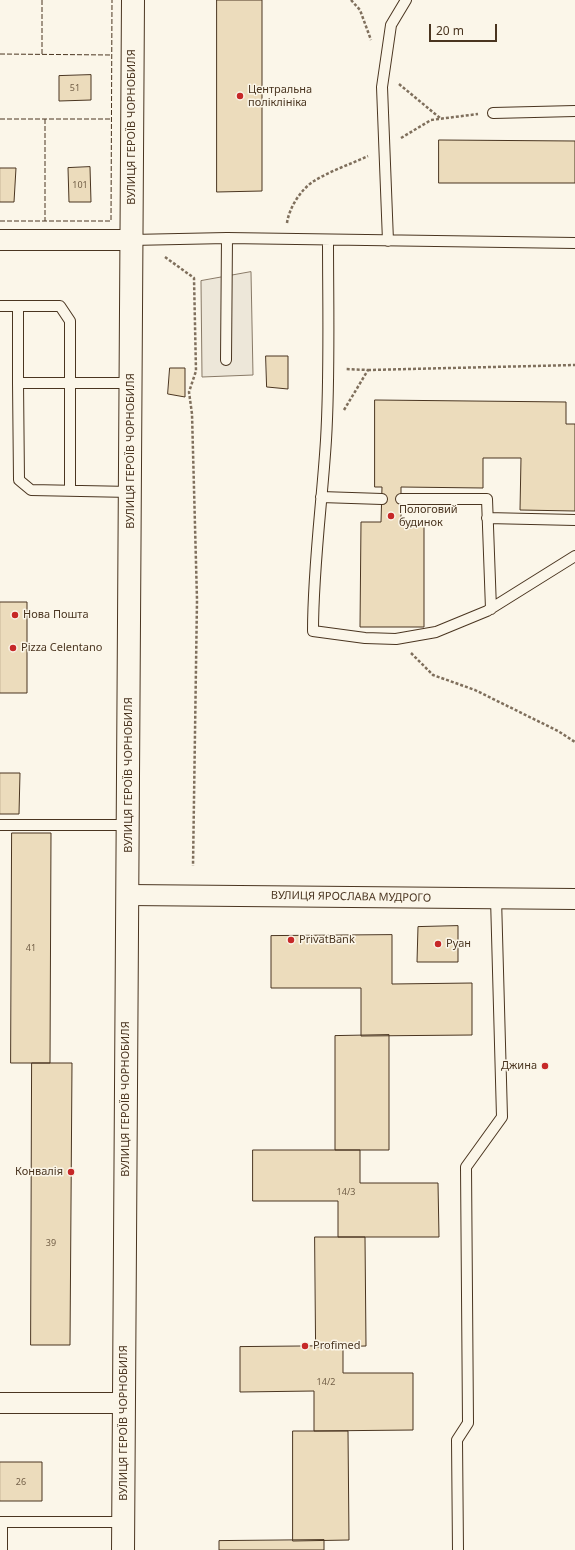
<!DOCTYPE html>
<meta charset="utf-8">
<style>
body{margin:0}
#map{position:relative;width:575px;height:1550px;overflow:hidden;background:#fbf6e9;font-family:"Noto Sans",sans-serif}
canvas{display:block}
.scale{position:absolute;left:429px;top:24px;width:68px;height:18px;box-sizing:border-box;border:2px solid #4a3520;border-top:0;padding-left:5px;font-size:12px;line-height:14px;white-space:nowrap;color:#4a3520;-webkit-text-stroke:3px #fbf6e9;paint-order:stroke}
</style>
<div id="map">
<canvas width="575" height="1550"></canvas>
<div class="scale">20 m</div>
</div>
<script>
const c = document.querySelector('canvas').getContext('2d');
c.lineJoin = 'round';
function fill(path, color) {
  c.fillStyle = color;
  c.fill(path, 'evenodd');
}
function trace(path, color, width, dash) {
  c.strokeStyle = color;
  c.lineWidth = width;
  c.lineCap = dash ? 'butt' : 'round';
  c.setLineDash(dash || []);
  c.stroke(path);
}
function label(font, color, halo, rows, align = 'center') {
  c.font = font + ' "Noto Sans",sans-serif';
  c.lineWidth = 3;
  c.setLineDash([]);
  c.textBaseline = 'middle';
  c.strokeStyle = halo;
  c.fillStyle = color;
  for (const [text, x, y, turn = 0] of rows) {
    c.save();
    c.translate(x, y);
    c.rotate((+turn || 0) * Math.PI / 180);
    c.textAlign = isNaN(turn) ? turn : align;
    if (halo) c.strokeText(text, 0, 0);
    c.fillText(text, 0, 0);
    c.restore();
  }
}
const parking = new Path2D(`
 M251,272L253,375L202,377L201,281Z`);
fill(parking, '#ede7d9');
trace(parking, '#887966', 1);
const building = new Path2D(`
 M217,0H262V191L217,192Z
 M91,75V100L59,101V76Z
 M439,140L575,141V183H439Z
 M90,167L91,202H69L68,168Z
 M0,168H16L14,202H0Z
 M266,356H288V389L267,387Z
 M170,368H185V397L168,394Z
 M375,400L566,402V424H575V511L520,510L521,458H483V488L401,487V522L424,523V627H360L361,522H381L382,487H375Z
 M0,602H27V693H0Z
 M0,773H20L19,814H0Z
 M12,833H51L50,1063H11Z
 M458,926V962H417L418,927Z
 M392,935V984L472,983V1035L361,1036V988H271V936Z
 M389,1035V1150H335V1036Z
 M32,1063H72L70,1345H31Z
 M253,1150H360V1183H438L439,1237H338V1201H253Z
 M315,1237H365L366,1346L316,1347Z
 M343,1346V1373H413V1430L314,1431V1391L240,1392V1347Z
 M293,1431H348L349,1540L293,1541Z
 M0,1462H42V1501H0Z
 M324,1540V1550H219V1541Z`);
fill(building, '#ecdcbc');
trace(building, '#4a3520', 1);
const lane = new Path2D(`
 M493,113L575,111
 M131,240L227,238L575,243
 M328,240C328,307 330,374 326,440C322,504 313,567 313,631L365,638L396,639L436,632L487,611L575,556
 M388,241L382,87L391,25L406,0
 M0,306H60L70,321V490
 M18,306V383
 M226,360L227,238
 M131,492L31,490L19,480L18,383H131
 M321,497L382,499
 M401,499H487L491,609
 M487,518L575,520
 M0,825H128
 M0,1522H123
 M2,1522V1550
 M458,1550L457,1440L468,1423L466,1167L502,1117L496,898`);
const street = new Path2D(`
 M0,240H131
 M128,895L575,899
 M0,1403H124`);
const secondary = new Path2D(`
 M123,1550L133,0`);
trace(lane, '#4a3520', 12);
trace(street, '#4a3520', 22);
trace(secondary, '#4a3520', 24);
trace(new Path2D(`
 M351,0L360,10L371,40
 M399,84L440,118
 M401,138L431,120L478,114
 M287,223C289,208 301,189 314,181C330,171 351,164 368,156
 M165,257L194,278L196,371L189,392L192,414L197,600L193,866
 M368,370L575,365
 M344,410L368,370L345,369
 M411,653L433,675L475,690L558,731L575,742`), '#7f6f5c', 2.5, [3, 2]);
trace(lane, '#fbf6e9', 10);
trace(street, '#fbf6e9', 20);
trace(secondary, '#fbf6e9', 22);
trace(new Path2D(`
 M42,0V54
 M0,54L111,55
 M0,119H112
 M45,119V221
 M0,221H111L112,0`), '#4a3520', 1, [5, 2]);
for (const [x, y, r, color] of [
 [240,96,4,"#c62828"],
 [391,516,4,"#c62828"],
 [15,615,4,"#c62828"],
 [13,648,4,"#c62828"],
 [291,940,4,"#c62828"],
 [438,944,4,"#c62828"],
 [545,1066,4,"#c62828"],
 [71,1172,4,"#c62828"],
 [305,1346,4,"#c62828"]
]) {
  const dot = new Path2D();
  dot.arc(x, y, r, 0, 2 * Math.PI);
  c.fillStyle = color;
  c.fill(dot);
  trace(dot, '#fbf6e9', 1.5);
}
label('9px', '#725f47', null, [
 ["51",75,88],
 ["101",80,185],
 ["41",31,948],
 ["14/3",346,1192],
 ["39",51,1243],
 ["14/2",326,1382],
 ["26",21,1482]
]);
label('11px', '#4a3520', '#fbf6e9', [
 ["Центральна",248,90],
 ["поліклініка",248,103],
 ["Пологовий",399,510],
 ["будинок",399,523],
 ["Нова Пошта",23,615],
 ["Pizza Celentano",21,648],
 ["PrivatBank",299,940],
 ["Руан",446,944],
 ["Джина",537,1066,"right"],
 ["Конвалія",63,1172,"right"],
 ["Profimed",313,1346]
], 'left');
label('11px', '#4a3520', '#fbf6e9', [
 ["ВУЛИЦЯ ГЕРОЇВ ЧОРНОБИЛЯ",132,127,-90],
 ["ВУЛИЦЯ ГЕРОЇВ ЧОРНОБИЛЯ",131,451,-90],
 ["ВУЛИЦЯ ГЕРОЇВ ЧОРНОБИЛЯ",129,775,-90],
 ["ВУЛИЦЯ ЯРОСЛАВА МУДРОГО",351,897,1],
 ["ВУЛИЦЯ ГЕРОЇВ ЧОРНОБИЛЯ",126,1099,-90],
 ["ВУЛИЦЯ ГЕРОЇВ ЧОРНОБИЛЯ",124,1423,-90]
]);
</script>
